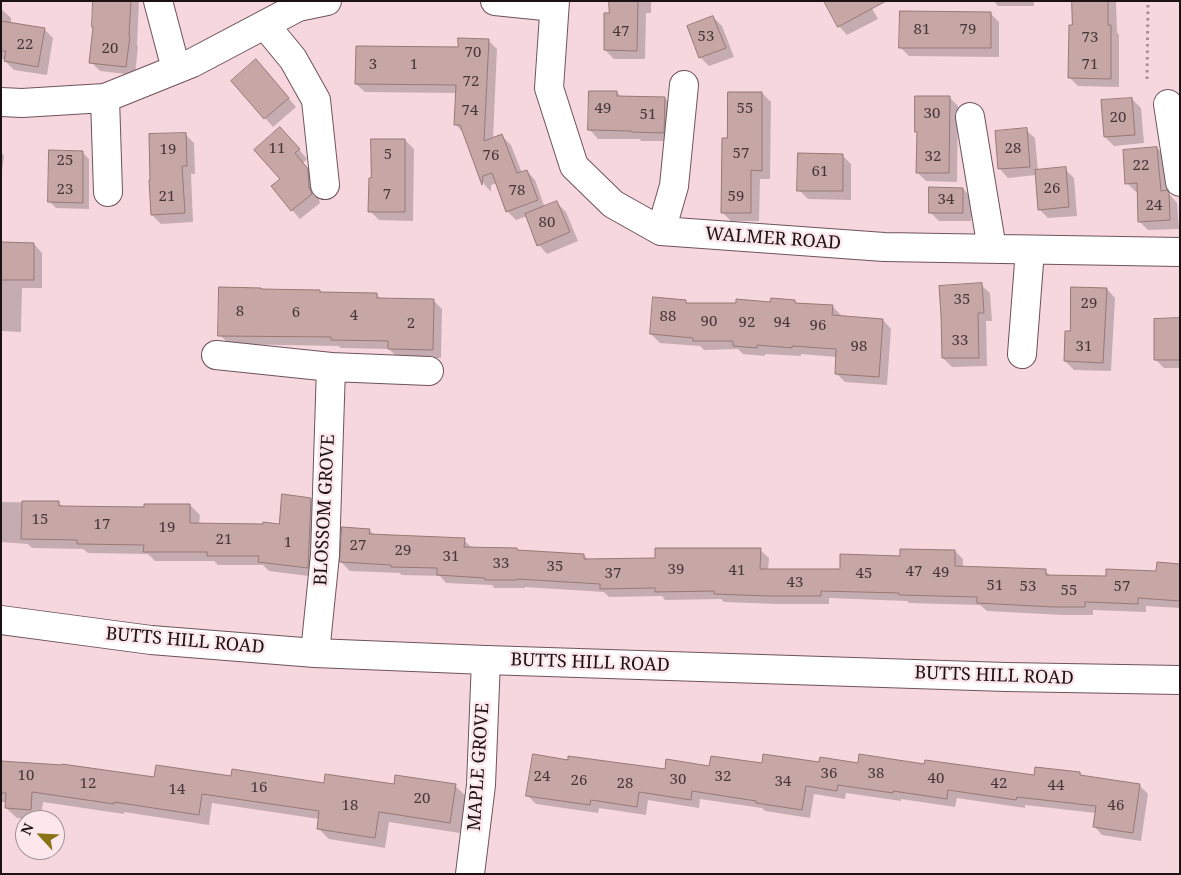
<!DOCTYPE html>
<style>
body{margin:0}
#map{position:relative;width:1181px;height:875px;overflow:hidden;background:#f7d7de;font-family:"Noto Serif",serif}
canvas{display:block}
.frame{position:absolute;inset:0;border:2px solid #1c1113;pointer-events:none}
.north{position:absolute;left:15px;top:810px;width:50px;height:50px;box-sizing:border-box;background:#fce8ec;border:1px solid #a29295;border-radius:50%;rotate:295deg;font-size:14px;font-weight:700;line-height:20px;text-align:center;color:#1c1113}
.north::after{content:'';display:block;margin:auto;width:18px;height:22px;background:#897315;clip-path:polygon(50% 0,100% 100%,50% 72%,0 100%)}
</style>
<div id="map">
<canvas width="1181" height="875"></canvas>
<div class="frame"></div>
<div class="north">N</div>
</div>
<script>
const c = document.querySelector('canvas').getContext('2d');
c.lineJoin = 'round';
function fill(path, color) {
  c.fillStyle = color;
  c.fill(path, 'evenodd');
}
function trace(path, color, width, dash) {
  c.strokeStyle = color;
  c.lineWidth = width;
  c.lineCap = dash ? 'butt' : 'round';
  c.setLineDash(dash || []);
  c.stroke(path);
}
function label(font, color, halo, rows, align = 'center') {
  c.font = font + ' "Noto Serif",serif';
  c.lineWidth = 5;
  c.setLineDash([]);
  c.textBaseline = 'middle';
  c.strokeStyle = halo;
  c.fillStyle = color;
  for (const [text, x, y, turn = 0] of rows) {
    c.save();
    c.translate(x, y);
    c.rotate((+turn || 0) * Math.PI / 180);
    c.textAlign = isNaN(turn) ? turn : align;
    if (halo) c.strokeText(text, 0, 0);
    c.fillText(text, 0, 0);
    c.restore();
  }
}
fill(new Path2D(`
 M95,1H139L137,45L138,46L135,75L100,71L91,62Z
 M611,1H651V13H646L645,59H614L605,50Z
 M868,1L878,19L847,35L839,26Z
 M994,1H1034V6H998Z
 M1073,1H1116L1117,32L1119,35V87L1078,86L1070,78L1073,26Z
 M1,9L11,18V24L44,29L53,38L47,75L14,70L5,61L6,59H1Z
 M990,13L999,22V57L909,56L900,47Z
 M713,17L722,26L734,57L709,66L700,57Z
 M488,40L497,49L493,139L502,136L511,145L522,173L527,171L535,180L545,208L557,203L566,212L578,241L547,254L539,245L527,216L516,220L507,211L497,183L491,185V192L484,184L464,133L455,124L457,93L365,92L356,84L459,49Z
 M265,70L296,107L273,127L233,81Z
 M617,92L622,98H665L673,107L672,141H641L640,139H598L590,130Z
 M762,93L771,102L770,179H760L759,221H731L722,212L729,139Z
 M949,97L958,106L957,182L926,181L918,173V134L916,132Z
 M1132,99L1141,108L1144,143L1114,146L1105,137Z
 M1026,130L1035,138L1038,171L1065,169L1074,178L1077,216L1048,218L1039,209L1036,175L1008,178L1000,169Z
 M186,135L194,143L195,174H191L193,222L161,224L152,215Z
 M289,137L307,159L303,163L316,179L318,196L320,203L300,219L292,210L282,179Z
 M405,140L414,149L413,221L379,220L370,211Z
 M1157,148L1166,157L1169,194L1177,203L1179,229L1148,230L1139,221V192H1136L1127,183Z
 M82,152L89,159V209L56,208L49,201Z
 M1,153L4,156L1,177Z
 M842,155L851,164V200L808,199L799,190Z
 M963,189L972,198L971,221H939L930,212Z
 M1,243L34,244L42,253V288H22L21,332L1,331Z
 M981,285L990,293L992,321H986L987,366L952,367L943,358Z
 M1107,289L1115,298L1111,371L1074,370L1065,361Z
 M263,291L321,293L376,294L381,299L433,300L442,309L441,358H398L389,349L341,348L338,346L229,344L220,335Z
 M685,301L689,305L772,303L795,301L798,304L832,306L841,315V317L883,320L891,329L887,385L845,382L836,373L837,357L801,354V356L765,354V356L743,354L738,349L704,350L700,346L660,343L651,334Z
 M1180,320V368H1164L1155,359Z
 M311,499L321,509L317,577L269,571L263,565H218L214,561H155L148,554L88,553L83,549L32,548L28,544L1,542V502L59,503L63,507L145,508L190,505L200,515L199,524L280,525Z
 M369,530L375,535L464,540L473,549H517L518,551L584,555L588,560L657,559L760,550L769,558L768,571H841L901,558L955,551L963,559V567L1045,571L1051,576L1107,577L1157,573L1180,565V608L1146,606V612L1093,610V615H1063L987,611L980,605L909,603L907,601L829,598V604H778L724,602L721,599L665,600L662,596L609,597L604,592L525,587V588H494L492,585L446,583L440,576L401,575L400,573L350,571L341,562Z
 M569,761L666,770L763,765L859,764L925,766L1035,777L1080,773L1083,777L1140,786L1148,794L1141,841L1102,835L1094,826L1096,813L1025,805V808L957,798L955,807L901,799V801L846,793L845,799L814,794L810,818L765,811L762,808L700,799L699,808L648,800L646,815L599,808L598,813L536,804L528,796Z
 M1,762L155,779L232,777L325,784L455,786L466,796L460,833L389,822L385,848L329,839L318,828L319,819L212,803L209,825L124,812V814L43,802L41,820L17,818L6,808L7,802H1Z`), '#0003');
const building = new Path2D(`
 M93,1H131L129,36H130L126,67L89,63L93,27H92Z
 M609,1H638L637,51L604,50V13H609Z
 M824,1H886L838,27Z
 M1072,1H1108V25H1111V79L1068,78L1069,25H1072Z
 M900,11L991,12V48H899Z
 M713,16L726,48L699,58L687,26Z
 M1,21L45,28L38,67L4,61L6,51H1Z
 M458,38L489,39L484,141L502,134L517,173L527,170L538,200L506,212L492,173L483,176L482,185L460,125H454L456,85L355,84L356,46L458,47Z
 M256,59L289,98L264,119L231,81Z
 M589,91H617V96L665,97L664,133L631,132V131L588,130Z
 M728,92H762V171L751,170V213H721L722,138H727Z
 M915,96H950L949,173H916L917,132H915Z
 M1132,98L1135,135L1104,137L1101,100Z
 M280,127L300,149L295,153L308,169L309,187L312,194L291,211L271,186L280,179L254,150Z
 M1027,128L1030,167L998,169L995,131Z
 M186,133L187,166H182L185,213L151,215L149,180H150L149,134Z
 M371,139H405V212H368L369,178H371Z
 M1157,147L1161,191L1167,190L1169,193L1170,220L1138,222L1137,183L1125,184L1123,150Z
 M49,150L83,151V203L48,202Z
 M798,153L843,154V191H797Z
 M1066,167L1069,207L1038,210L1035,170Z
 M929,187L963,188V213H929Z
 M557,201L570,232L537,246L525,214Z
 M1,242L34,243V280H1Z
 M982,283L984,313H978L979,358H942L941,315L939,286Z
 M219,287L261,288V289L320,290V292L377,293V298L434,299L433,350L388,349V341L331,340V337L218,336Z
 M1071,287L1107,288L1103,363L1064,361L1065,331H1070Z
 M653,297L686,300V303H736V299L770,302L771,298L795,300V303L833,305L832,315L883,319L879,377L835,374L836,349L792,346V348L757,345V348L733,346V341H693V338L650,334Z
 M1180,318V360H1154V319Z
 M282,494L311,498L308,568L258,562L259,556H207V552H143L144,545L77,544V540L21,539L22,501H59V506L144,507V504H190V523L263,524V522L279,524Z
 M342,527L370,529L369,534L465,538L464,547L517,548V550L584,554V559L655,558V548H761L760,569H840V554L900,556V549L955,550V566L1046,569V575L1106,576V569L1156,571L1157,562L1180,564V601L1138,598V604L1085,602V607H1054L977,603V597L899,595V593L821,591V596H768L714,594V591L655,592V588L600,589V584L517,579V580H485V578L437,575V568L391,567V565L340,562Z
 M533,754L568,760V756L665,769L666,759L709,766L711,756L762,763L763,754L819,762L820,757L858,763L859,754L924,764L925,760L1034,775L1035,767L1080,772V775L1140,784L1133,833L1093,827L1096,806L1017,797L1016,800L948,790L947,799L893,791V793L838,785L837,791L806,786L802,810L756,803V801L692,791L691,800L639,792L637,807L591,800L590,805L526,796Z
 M1,761L62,765V764L154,777L156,765L231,776L232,769L324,783L325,774L394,784L395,775L456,784L450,823L379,812L375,838L317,829L319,811L202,794L199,815L114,802V804L32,792L31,810L5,808L6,793H1Z`);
fill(building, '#c6a7a5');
trace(building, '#967876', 1);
const minor = new Path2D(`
 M158,1L176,69
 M495,1L554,7
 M555,1L549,88L574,166L613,204L661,231L884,247L1180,252
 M265,25L293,59L316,100L325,185
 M105,98L108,192
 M1,102L22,103L105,98L192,63L298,7L327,1
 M1168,104L1180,182
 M970,117L992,249
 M661,231L674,186L684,85
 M1022,354L1030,250
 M216,355L331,367
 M315,653L325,555L331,367L429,371
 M470,874L481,785L486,660`);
const tertiary = new Path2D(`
 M1,620L151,640L315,653L486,660L1006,677L1180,680`);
trace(minor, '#6e5359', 30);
trace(tertiary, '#6e5359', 30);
trace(new Path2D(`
 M1147,79L1148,1`), '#a68e93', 3, [2.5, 4]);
trace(minor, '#fff', 28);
trace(tertiary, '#fff', 28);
label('15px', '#463638', null, [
 ["81",922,30],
 ["79",968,30],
 ["47",621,32],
 ["53",706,37],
 ["73",1090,38],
 ["22",25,45],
 ["20",110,49],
 ["70",473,53],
 ["3",373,65],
 ["1",414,65],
 ["71",1090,65],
 ["72",471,82],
 ["49",603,109],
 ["55",745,109],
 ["74",470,111],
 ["30",932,114],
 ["51",648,115],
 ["20",1118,118],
 ["11",277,149],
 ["28",1013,149],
 ["19",168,150],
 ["57",741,154],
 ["5",388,155],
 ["76",491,156],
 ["32",933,157],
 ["25",65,161],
 ["22",1141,166],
 ["61",820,172],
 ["26",1052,189],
 ["23",65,190],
 ["78",517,191],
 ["7",387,195],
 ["21",167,197],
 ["59",736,197],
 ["34",946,200],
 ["24",1154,206],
 ["80",547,223],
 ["35",962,300],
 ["29",1089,304],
 ["8",240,312],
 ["6",296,313],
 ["4",354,316],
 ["88",668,317],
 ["90",709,322],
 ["92",747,323],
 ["94",782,323],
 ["2",411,324],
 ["96",818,326],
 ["33",960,341],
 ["98",859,347],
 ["31",1084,347],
 ["15",40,520],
 ["17",102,525],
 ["19",167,528],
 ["21",224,540],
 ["1",288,543],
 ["27",358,546],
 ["29",403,551],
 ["31",451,557],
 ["33",501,564],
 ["35",555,567],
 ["39",676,570],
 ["41",737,571],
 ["47",914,572],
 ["49",941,573],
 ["37",613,574],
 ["45",864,574],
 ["43",795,583],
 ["51",995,586],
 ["53",1028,587],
 ["57",1122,587],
 ["55",1069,591],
 ["36",829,774],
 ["38",876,774],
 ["10",26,776],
 ["24",542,777],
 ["32",723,777],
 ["40",936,779],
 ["30",678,780],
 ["26",579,781],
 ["34",783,782],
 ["12",88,784],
 ["28",625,784],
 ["42",999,784],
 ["44",1056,786],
 ["16",259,788],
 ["14",177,790],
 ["20",422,799],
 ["18",350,806],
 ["46",1116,806]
]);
label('18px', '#1c1113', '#fce8ec', [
 ["WALMER ROAD",773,239,4],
 ["BLOSSOM GROVE",325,510,-87],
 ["BUTTS HILL ROAD",185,641,5],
 ["BUTTS HILL ROAD",590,663,2],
 ["BUTTS HILL ROAD",994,676,2],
 ["MAPLE GROVE",479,767,-86]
]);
</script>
